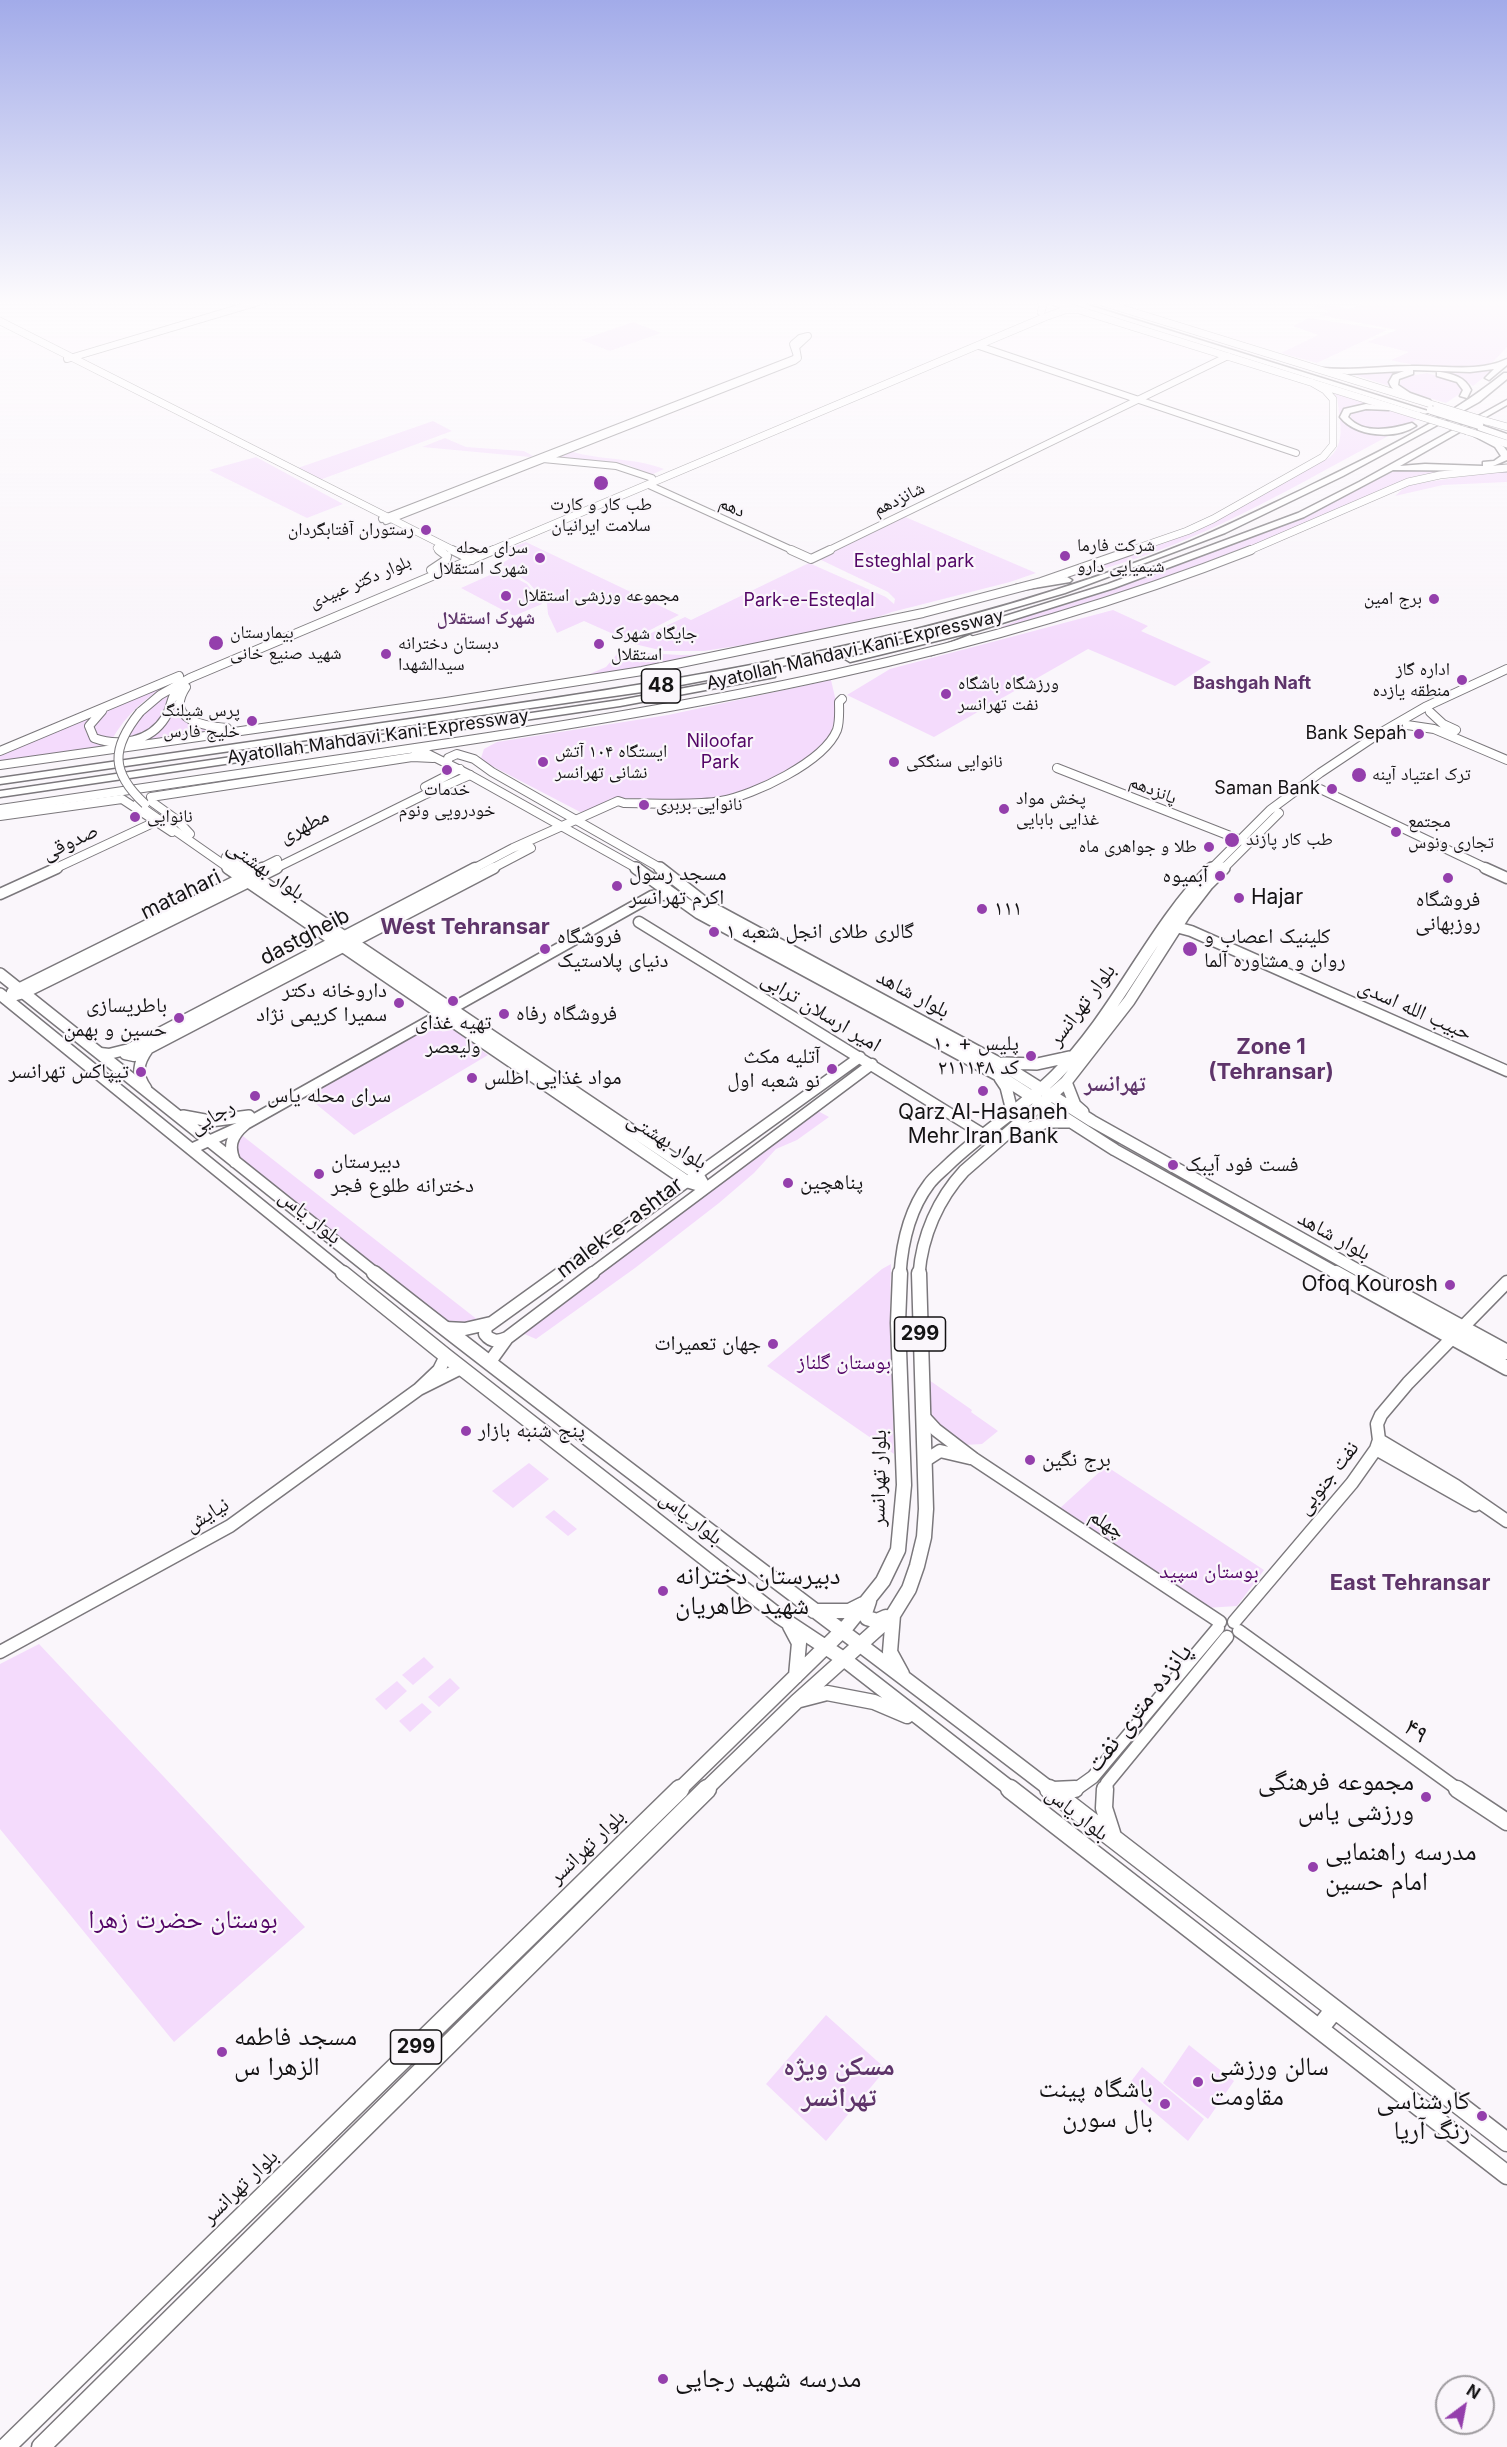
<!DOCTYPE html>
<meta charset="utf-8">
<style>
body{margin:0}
#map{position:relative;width:1507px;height:2447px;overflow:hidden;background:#faf6fb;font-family:Inter,sans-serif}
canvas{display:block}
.north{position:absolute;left:1435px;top:2375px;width:60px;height:60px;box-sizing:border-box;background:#faf6fb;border:2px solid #9e9b9f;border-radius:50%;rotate:32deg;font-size:16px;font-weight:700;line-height:24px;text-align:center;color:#141314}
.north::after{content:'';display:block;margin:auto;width:21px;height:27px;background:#943fac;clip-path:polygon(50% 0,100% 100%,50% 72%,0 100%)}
</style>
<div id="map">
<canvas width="1507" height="2447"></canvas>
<div class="north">N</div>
</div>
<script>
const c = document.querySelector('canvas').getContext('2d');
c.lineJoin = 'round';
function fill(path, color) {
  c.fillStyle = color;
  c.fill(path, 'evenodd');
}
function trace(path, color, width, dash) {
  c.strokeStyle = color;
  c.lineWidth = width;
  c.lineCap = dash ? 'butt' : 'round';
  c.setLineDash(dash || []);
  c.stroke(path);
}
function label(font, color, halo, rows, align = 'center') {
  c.font = font + ' Inter,"Noto Naskh Arabic",sans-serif';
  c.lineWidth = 4.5;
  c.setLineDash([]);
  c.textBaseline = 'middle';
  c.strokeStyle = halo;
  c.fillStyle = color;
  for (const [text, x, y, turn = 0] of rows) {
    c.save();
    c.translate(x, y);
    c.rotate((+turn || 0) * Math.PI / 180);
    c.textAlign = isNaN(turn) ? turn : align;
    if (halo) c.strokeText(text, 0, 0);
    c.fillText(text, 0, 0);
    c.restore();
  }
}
fill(new Path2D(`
 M1366,301L1507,302V347L1491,364C1459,369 1422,369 1391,360L1409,352L1367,342L1397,330L1320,315L1331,311L1312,306L1329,305L1352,309Z
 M1309,318L1387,330L1317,363L1281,353L1318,335L1293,326Z
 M633,322L661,333L610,351L581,340Z
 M1411,369H1489L1493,370L1473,386C1451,369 1414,363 1390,378L1392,387L1352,374Z
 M1427,373L1460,382L1464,391L1446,403L1409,392L1399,385L1403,377Z
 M1328,388L1379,404L1355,406L1343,413L1351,425L1392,434C1303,481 1215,535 1119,564C1101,570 1083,574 1065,578L1195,532L1330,457C1347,442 1339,417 1337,397Z
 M1359,408L1390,409L1420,418C1400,429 1370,437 1351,418V414Z
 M433,421L452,431L317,481L295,469Z
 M445,438L466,447L524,451L533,456L530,457L422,447Z
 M570,451C602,461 633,457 664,469L651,475L628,465L550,459Z
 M256,457L343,504L307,518L209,470Z
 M1420,467L1464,472L1423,475L1405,480L1207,566L967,641L1028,616L1125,584L1317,510L1392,472Z
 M1507,470V482L1443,485L1395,496L1407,485Z
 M903,516L1036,573L1010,582L892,612L852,626L795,637L704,651H664L630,643L685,617L691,620L809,563L886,597L894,604L895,599L888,592L817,558Z
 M526,542L679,615L629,641L584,621L557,633L548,614L547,604L529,583L501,564L509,559L499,552Z
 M501,570L527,584L542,604L514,616L461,588Z
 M1113,610L1148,626L1141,631L1211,662L1175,686L1088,649L934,737L847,695L890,669Z
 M625,652L681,655L719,654L585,676L606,667L617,654Z
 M831,680L838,710L829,739L813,754L783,772L735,796L708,800L612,798L584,814L490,765L481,758L484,749L497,742L668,715Z
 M174,681C147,696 126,714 111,741C108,740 101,739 98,737C70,716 162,686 174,681Z
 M178,693L175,703L179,714L204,728L227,730L122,744L157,731Z
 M169,694L165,713L150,730L128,740L125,735L154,701Z
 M94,715L85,726L86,733L97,742L110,745V748L0,763V754Z
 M439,1019L488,1055L354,1135L305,1095Z
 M818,1111L829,1117L797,1140L776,1149L754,1173L719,1203L635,1268L536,1339L522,1333L708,1190Z
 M239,1133L483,1324L465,1337L241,1161L235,1147Z
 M891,1264L890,1311L894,1454L767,1366L882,1269Z
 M929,1380L972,1410L971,1412L998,1431L982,1444L964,1445L932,1420Z
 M529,1463L549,1479L513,1508L492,1491Z
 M1106,1466L1264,1570L1237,1606L1206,1608L1059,1509Z
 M554,1510L577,1529L568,1536L545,1517Z
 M39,1644L305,1927L174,2042L0,1829V1664Z
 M424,1657L434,1667L413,1685L402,1675Z
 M450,1678L460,1688L439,1707L428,1697Z
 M397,1681L407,1691L386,1710L375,1699Z
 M422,1703L432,1712L410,1732L399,1721Z
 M826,2015L886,2069L826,2141L766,2084Z
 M1189,2045L1234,2081L1208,2119L1163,2083Z
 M1142,2067L1204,2119L1188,2141L1126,2088Z`), '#f4dbfc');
const minorFar4 = new Path2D(`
 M979,346L1296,453
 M67,359L262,301
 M543,459L616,466L652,478
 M649,485L794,551
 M382,519L794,359L797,356L793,344L800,338L808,336L796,347L798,358L794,361L386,521
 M827,551L1228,356`);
const minorFar3 = new Path2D(`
 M791,550L811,559L830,550
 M1057,768L1248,843
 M1314,786L1488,869
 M425,787L460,769
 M0,816L122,799L172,832
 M190,834L177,820L152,802L151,797L412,757L433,758
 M54,869L155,822
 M259,869L277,860
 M274,869L424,795L470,775
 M473,869L513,848L618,801L624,803C652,803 695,806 721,801C754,795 824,762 837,730C840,721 839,711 839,702L842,699
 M491,869L531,848`);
const minorFar2 = new Path2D(`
 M1485,868L1507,878
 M0,894L57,868
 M639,922L983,1134
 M1176,927L1191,931L1507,1071
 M12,992L262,868
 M5,998L24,993L277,868
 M129,1049L125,1054L134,1056L494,868
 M100,1053L109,1054L129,1049L475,868
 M146,1088C136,1074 138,1063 148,1049
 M191,1149L244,1125L652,896L673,894
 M559,1274L860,1057
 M591,1274L872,1064`);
const minorFar1 = new Path2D(`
 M445,1328L465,1329L491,1323
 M507,1338C498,1342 491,1342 485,1334L486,1327L561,1273
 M446,1356L439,1370L419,1389L461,1368
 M489,1363L507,1338L593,1273
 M924,1417L936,1430L974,1459L1220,1622
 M1379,1440L1456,1486L1507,1521
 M1376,1449L1475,1505
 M926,1460L940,1451L970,1458
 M1234,1622L1352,1483L1376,1449L1379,1440L1377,1424L1381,1415L1408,1383L1507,1282
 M1239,1631L1459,1790
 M0,1652L230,1526L419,1389
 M1053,1790H1056
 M1067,1790L1079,1787L1093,1777L1218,1628
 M1105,1790L1107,1783L1227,1637`);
const minor = new Path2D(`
 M1105,1789L1104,1808L1112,1833
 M1457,1789L1507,1822
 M1053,1790L1075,1789`);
const majorFar4 = new Path2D(`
 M1041,301L1043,306L1041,312
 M1050,301L1419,416
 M1098,301L1437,406
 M0,321L455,551
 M1486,421L1507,427
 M1467,431L1507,444
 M437,548L441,551
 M490,551L1045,317L1065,310H1078
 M1129,551L1187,531L1213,519L1323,457L1333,445V399L1325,390L1311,382
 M1248,551L1408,482L1440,475L1507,468`);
const majorFar3 = new Path2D(`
 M452,550L472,560
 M431,570L446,560L447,556L439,550
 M186,687C165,719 202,726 227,728
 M102,711L89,726L94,738C119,747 150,742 165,718C172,707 170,695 181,685
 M140,712L160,695L190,678L494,550
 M1430,712L1443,724L1456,730
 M1407,725L1434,729L1507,760
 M0,751L179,676
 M416,752L428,754L470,775L638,869
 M448,764V758L457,754L474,759L492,772L662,869
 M0,765L446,702L642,671L923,613L1041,582L1133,550
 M137,804L230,869
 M0,809C132,790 263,770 395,751C686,709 977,658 1251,550
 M226,857L244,869
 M1211,869L1270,810L1320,773L1380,733L1425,707L1507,669
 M1223,869L1279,813`);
const majorFar2 = new Path2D(`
 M228,868L688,1182L705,1187
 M242,868L698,1175L705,1187
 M636,868L699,913L998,1075L1115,1150L1338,1274
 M660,868L710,907L1008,1068L1092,1121L1365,1274
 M0,974L376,1274
 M0,994L345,1274
 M1003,1063L1037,1064L1069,1057
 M1000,1078L1006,1087L1012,1111
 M1066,1082L1075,1105L1083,1112
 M183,1116L210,1121L249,1116
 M1012,1134L1047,1122H1070
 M235,1162C228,1147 231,1136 244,1125
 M900,1274C902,1244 910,1209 929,1184C934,1177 942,1171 948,1165C982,1132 1023,1108 1056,1075C1118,1013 1151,929 1212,868
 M919,1274C922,1236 938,1199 964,1171L1066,1082L1129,1001L1184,915L1208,884L1224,868`);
const majorFar1 = new Path2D(`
 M343,1273L446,1356L780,1617L845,1660L1012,1790
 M374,1273C597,1449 826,1617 1051,1790
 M1336,1273L1507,1368
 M1362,1273L1507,1352
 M869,1601L865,1613L867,1618L877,1621L886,1617
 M814,1611H849L863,1604
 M790,1626L799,1643L796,1676
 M902,1674L890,1652L893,1615L909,1589L917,1566L924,1537L926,1509L919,1273
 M800,1700L827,1693L874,1702L907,1716
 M679,1790L847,1626L883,1581L898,1550L904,1485L898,1323L900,1273
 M705,1790L796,1702L893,1615`);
const major = new Path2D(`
 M1010,1789L1507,2175
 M1049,1789L1507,2142
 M1319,2029L1334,2010
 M6,2447L680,1789
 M41,2447L707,1789`);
const highway = new Path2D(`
 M1063,301H1075L1431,412L1424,414Z
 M1507,359V365L1489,380L1485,378L1494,369L1470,372L1413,370V374L1399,379L1398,385L1410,393L1430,400L1431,402L1427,404C1415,401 1393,396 1389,382L1393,375L1404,371L1347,374L1319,370L1323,368C1353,371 1381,366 1411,366C1444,365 1477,373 1507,359Z
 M1440,372C1453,374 1465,377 1471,390L1467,398L1460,396L1463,390L1457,382L1437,376V372Z
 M1504,373H1507V379L1479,402L1445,421L1343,476L1225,533L1065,593L969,621L813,660L649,691L0,784V778C146,757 292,736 438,715C691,679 945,640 1184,544C1223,528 1261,509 1299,491C1369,457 1443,422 1504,373Z
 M1507,400V405L1400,466L1425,464L1483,466V462L1494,461L1501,456L1495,447L1474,436V432L1477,431L1504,447L1507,451V460L1493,466L1507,465V471L1393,470L1304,517L1114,588L977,631L850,662L845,659L970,627L1108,584L1298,513L1359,482Z
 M1366,404L1393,408L1389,410L1366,409L1350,413L1348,417C1364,435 1391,429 1412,423L1416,426C1395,440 1356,437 1340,417L1344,409Z
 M1481,425L1507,434V440L1478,430L1477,428Z
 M1067,577L1072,580L1070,582L1016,591L1011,588L1016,585Z
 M970,635L975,638L974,640L931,655L926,652Z
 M771,672L775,673V677L620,706L0,797V791L620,700Z`);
trace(minorFar4, '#7b787c', 8);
trace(minorFar3, '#7b787c', 10);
trace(minorFar2, '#7b787c', 13);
trace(minorFar1, '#7b787c', 15);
trace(minor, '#7b787c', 19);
trace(majorFar4, '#7b787c', 8);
trace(majorFar3, '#7b787c', 10);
trace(majorFar2, '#7b787c', 14);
trace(majorFar1, '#7b787c', 17);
trace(major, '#7b787c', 21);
trace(highway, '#7b787c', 3);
trace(minorFar4, '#fff', 6);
trace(minorFar3, '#fff', 8);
trace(minorFar2, '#fff', 10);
trace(minorFar1, '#fff', 12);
trace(minor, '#fff', 16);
trace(majorFar4, '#fff', 7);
trace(majorFar3, '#fff', 8);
trace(majorFar2, '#fff', 11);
trace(majorFar1, '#fff', 14);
trace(major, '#fff', 18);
fill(highway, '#fff');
const majorBridgeFar1 = new Path2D(`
 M1437,406L1486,421
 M1419,416L1467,431`);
const majorBridge = new Path2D(`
 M140,712C111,748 110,772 145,804`);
const highwayBridge = new Path2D(`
 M1431,410L1479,425`);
trace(majorBridgeFar1, '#7b787c', 8, []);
trace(majorBridge, '#7b787c', 10, []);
trace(highwayBridge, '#7b787c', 10, []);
trace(majorBridgeFar1, '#fff', 7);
trace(majorBridge, '#fff', 8);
trace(highwayBridge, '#fff', 8);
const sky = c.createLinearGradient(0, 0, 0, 644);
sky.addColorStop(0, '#a2abe9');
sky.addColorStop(0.47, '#fdfbfd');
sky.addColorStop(1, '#fdfbfd00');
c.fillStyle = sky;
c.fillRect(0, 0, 1507, 644);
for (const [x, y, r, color] of [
 [601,483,8,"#943fac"],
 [426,530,6,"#943fac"],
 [1065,556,6,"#943fac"],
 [540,558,6,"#943fac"],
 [506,596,6,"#943fac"],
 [1434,599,6,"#943fac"],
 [216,643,8,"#943fac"],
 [599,644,6,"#943fac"],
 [386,654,6,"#943fac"],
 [1462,680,6,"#943fac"],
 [946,694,6,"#943fac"],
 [252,721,6,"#943fac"],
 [1419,734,6,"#943fac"],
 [543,762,6,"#943fac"],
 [894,762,6,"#943fac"],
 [447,770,6,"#943fac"],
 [1359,775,8,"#943fac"],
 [1332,789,6,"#943fac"],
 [644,805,6,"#943fac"],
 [1004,809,6,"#943fac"],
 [135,817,6,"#943fac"],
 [1396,832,6,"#943fac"],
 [1232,840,8,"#943fac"],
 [1209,847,6,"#943fac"],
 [1220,876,6,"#943fac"],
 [1448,878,6,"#943fac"],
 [617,886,6,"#943fac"],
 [1239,898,6,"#943fac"],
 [982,909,6,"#943fac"],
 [714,932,6,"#943fac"],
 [545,949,6,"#943fac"],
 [1190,949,8,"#943fac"],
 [453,1001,6,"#943fac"],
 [399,1003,6,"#943fac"],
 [504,1014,6,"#943fac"],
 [179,1018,6,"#943fac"],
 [1031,1056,6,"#943fac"],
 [832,1069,6,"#943fac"],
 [141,1072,6,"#943fac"],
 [472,1078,6,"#943fac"],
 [983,1091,6,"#943fac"],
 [255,1096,6,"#943fac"],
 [1173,1165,6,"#943fac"],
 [319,1174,6,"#943fac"],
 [788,1183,6,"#943fac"],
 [1450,1285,6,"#943fac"],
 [773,1344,6,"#943fac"],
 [466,1431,6,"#943fac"],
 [1030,1460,6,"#943fac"],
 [663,1591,6,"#943fac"],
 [1426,1797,6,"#943fac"],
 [1313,1867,6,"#943fac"],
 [222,2052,6,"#943fac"],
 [1198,2082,6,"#943fac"],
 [1165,2104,6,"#943fac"],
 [1482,2116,6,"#943fac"],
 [663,2379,6,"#943fac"]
]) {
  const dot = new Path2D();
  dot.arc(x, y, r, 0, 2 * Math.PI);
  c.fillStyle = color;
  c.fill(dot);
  trace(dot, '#faf6fb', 2);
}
label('18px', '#141314', '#faf6fb', [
 ["شانزدهم",899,499,-26],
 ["دهم",732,507,25],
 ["بلوار دکتر عبیدی",360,582,-23],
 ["Ayatollah Mahdavi Kani Expressway",855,650,-13],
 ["Ayatollah Mahdavi Kani Expressway",378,737,-8],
 ["پانزدهم",1153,790,22]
]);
label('18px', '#141314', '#faf6fb', [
 ["طب کار و کارت",601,505,"center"],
 ["سلامت ایرانیان",601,526,"center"],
 ["رستوران آفتابگردان",414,530,"right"],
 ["شرکت فارما",1077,546],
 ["شیمیایی دارو",1077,567],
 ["سرای محله",528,548,"right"],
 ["شهرک استقلال",528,569,"right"],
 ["مجموعه ورزشی استقلال",518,596],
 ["برج امین",1422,599,"right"],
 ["بیمارستان",230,633],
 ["شهید صنیع خانی",230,654],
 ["جایگاه شهرک",611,634],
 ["استقلال",611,655],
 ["دبستان دخترانه",398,644],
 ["سیدالشهدا",398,665],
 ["اداره گاز",1450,670,"right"],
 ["منطقه یازده",1450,691,"right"],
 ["ورزشگاه باشگاه",958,684],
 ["نفت تهرانسر",958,705],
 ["پرس شیلنگ",240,711,"right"],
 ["خلیج فارس",240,732,"right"],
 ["Bank Sepah",1407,734,"right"],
 ["ایستگاه ۱۰۴ آتش",555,752],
 ["‌نشانی تهرانسر",555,773],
 ["نانوایی سنگکی",906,762],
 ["ترک اعتیاد آینه",1372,775],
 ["Saman Bank",1320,789,"right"],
 ["خدمات",447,790,"center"],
 ["خودرویی ونوم",447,811,"center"],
 ["پخش مواد",1016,799],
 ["غذایی بابایی",1016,820],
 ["نانوایی بربری",656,805],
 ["نانوایی",147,817],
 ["مجتمع",1408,822],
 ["تجاری ونوس",1408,843],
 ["طب کار پازند",1246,840],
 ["طلا و جواهری ماه",1197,847,"right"]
], 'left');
label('18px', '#530566', '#faf6fb', [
 ["Esteghlal park",914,562],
 ["Park-e-Esteqlal",809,601],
 ["Niloofar",720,742],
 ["Park",720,763]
]);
label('bold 18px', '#5e346a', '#faf6fb', [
 ["شهرک استقلال",486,619],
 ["Bashgah Naft",1252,684]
]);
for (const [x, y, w] of [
 [661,686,39],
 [920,1334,51],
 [416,2047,51]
]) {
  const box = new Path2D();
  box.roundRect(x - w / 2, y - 17, w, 34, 4.5);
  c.fillStyle = '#faf6fb';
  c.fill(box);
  trace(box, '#141314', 1.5);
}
label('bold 20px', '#141314', null, [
 ["48",661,686],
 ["299",920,1334],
 ["299",416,2047]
]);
label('21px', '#141314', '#faf6fb', [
 ["مطهری",304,826,-26],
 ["صدوقی",70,842,-25],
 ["بلوار بهشتی",266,870,35],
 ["matahari",181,895,-26],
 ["dastgheib",305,937,-28],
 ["بلوار شاهد",913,994,28],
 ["بلوار تهرانسر",1082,1005,-53],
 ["حبیب الله اسدی",1415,1010,24],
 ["امیر ارسلان ترابی",821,1012,31],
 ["رجایی",212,1117,-30],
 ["بلوار بهشتی",667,1141,32],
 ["بلوار یاس",310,1217,39],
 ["malek-e-ashtar",620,1228,-37],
 ["بلوار شاهد",1334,1236,29],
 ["بلوار تهرانسر",879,1478,-89],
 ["نفت جنوبی",1328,1478,-52],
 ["نیایش",207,1515,-31],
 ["بلوار یاس",691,1518,38],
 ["چهلم",1107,1524,33],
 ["بلوار یاس",1077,1814,38],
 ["بلوار تهرانسر",587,1847,-44],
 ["بلوار تهرانسر",240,2187,-44]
]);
label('21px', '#141314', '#faf6fb', [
 ["مسجد رسول",629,874],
 ["اکرم تهرانسر",629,898],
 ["آبمیوه",1208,876,"right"],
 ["Hajar",1251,898],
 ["فروشگاه",1448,900,"center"],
 ["روزبهانی",1448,924,"center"],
 ["۱۱۱",994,909],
 ["گالری طلای انجل شعبه ۱",726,932],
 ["فروشگاه",557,937],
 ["دنیای پلاستیک",557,961],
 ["کلینیک اعصاب و",1204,937],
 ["روان و مشاوره آلما",1204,961],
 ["داروخانه دکتر",387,991,"right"],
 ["سمیرا کریمی نژاد",387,1015,"right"],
 ["باطریسازی",167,1006,"right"],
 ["حسین و بهمن",167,1030,"right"],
 ["فروشگاه رفاه",516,1014],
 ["تهیه غذای",453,1023,"center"],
 ["ولیعصر",453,1047,"center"],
 ["پلیس + ۱۰",1019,1044,"right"],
 ["کد ۲۱۱۱۴۸",1019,1068,"right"],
 ["آتلیه مکث",820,1057,"right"],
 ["نو شعبه اول",820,1081,"right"],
 ["تیپاکس تهرانسر",129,1072,"right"],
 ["مواد غذایی اطلس",484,1078],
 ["سرای محله یاس",267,1096],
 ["Qarz Al-Hasaneh",983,1113,"center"],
 ["Mehr Iran Bank",983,1137,"center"],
 ["دبیرستان",331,1162],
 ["دخترانه طلوع فجر",331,1186],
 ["فست فود آیبک",1185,1165],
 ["پناهچین",800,1183],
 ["Ofoq Kourosh",1438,1285,"right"],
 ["جهان تعمیرات",761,1344,"right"],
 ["پنج شنبه بازار",478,1431],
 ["برج نگین",1042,1460]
], 'left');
label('21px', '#530566', '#faf6fb', [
 ["بوستان گلناز",844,1363],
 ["بوستان سپید",1209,1572]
]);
label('bold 22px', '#5e346a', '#faf6fb', [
 ["West Tehransar",465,927],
 ["Zone 1",1271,1047],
 ["(Tehransar)",1271,1072],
 ["تهرانسر",1115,1084],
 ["East Tehransar",1410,1583]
]);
label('26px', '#141314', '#faf6fb', [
 ["دبیرستان دخترانه",675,1576],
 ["شهید طاهریان",675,1606],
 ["مجموعه فرهنگی",1414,1782,"right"],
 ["ورزشی یاس",1414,1812,"right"],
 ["مدرسه راهنمایی",1325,1852],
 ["امام حسین",1325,1882],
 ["مسجد فاطمه",234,2037],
 ["الزهرا س",234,2067],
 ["سالن ورزشی",1210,2067],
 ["مقاومت",1210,2097],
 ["باشگاه پینت",1153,2089,"right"],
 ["بال سورن",1153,2119,"right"],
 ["کارشناسی",1470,2101,"right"],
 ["رنگ آریا",1470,2131,"right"],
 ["مدرسه شهید رجایی",675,2379]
], 'left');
label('26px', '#141314', '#faf6fb', [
 ["پانزده متری نفت",1139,1708,-52],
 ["۴۹",1416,1731,36]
]);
label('26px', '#530566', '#faf6fb', [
 ["بوستان حضرت زهرا",183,1920]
]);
label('bold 27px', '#5e346a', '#faf6fb', [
 ["مسکن ویژه",839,2067],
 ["تهرانسر",839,2098]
]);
</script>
